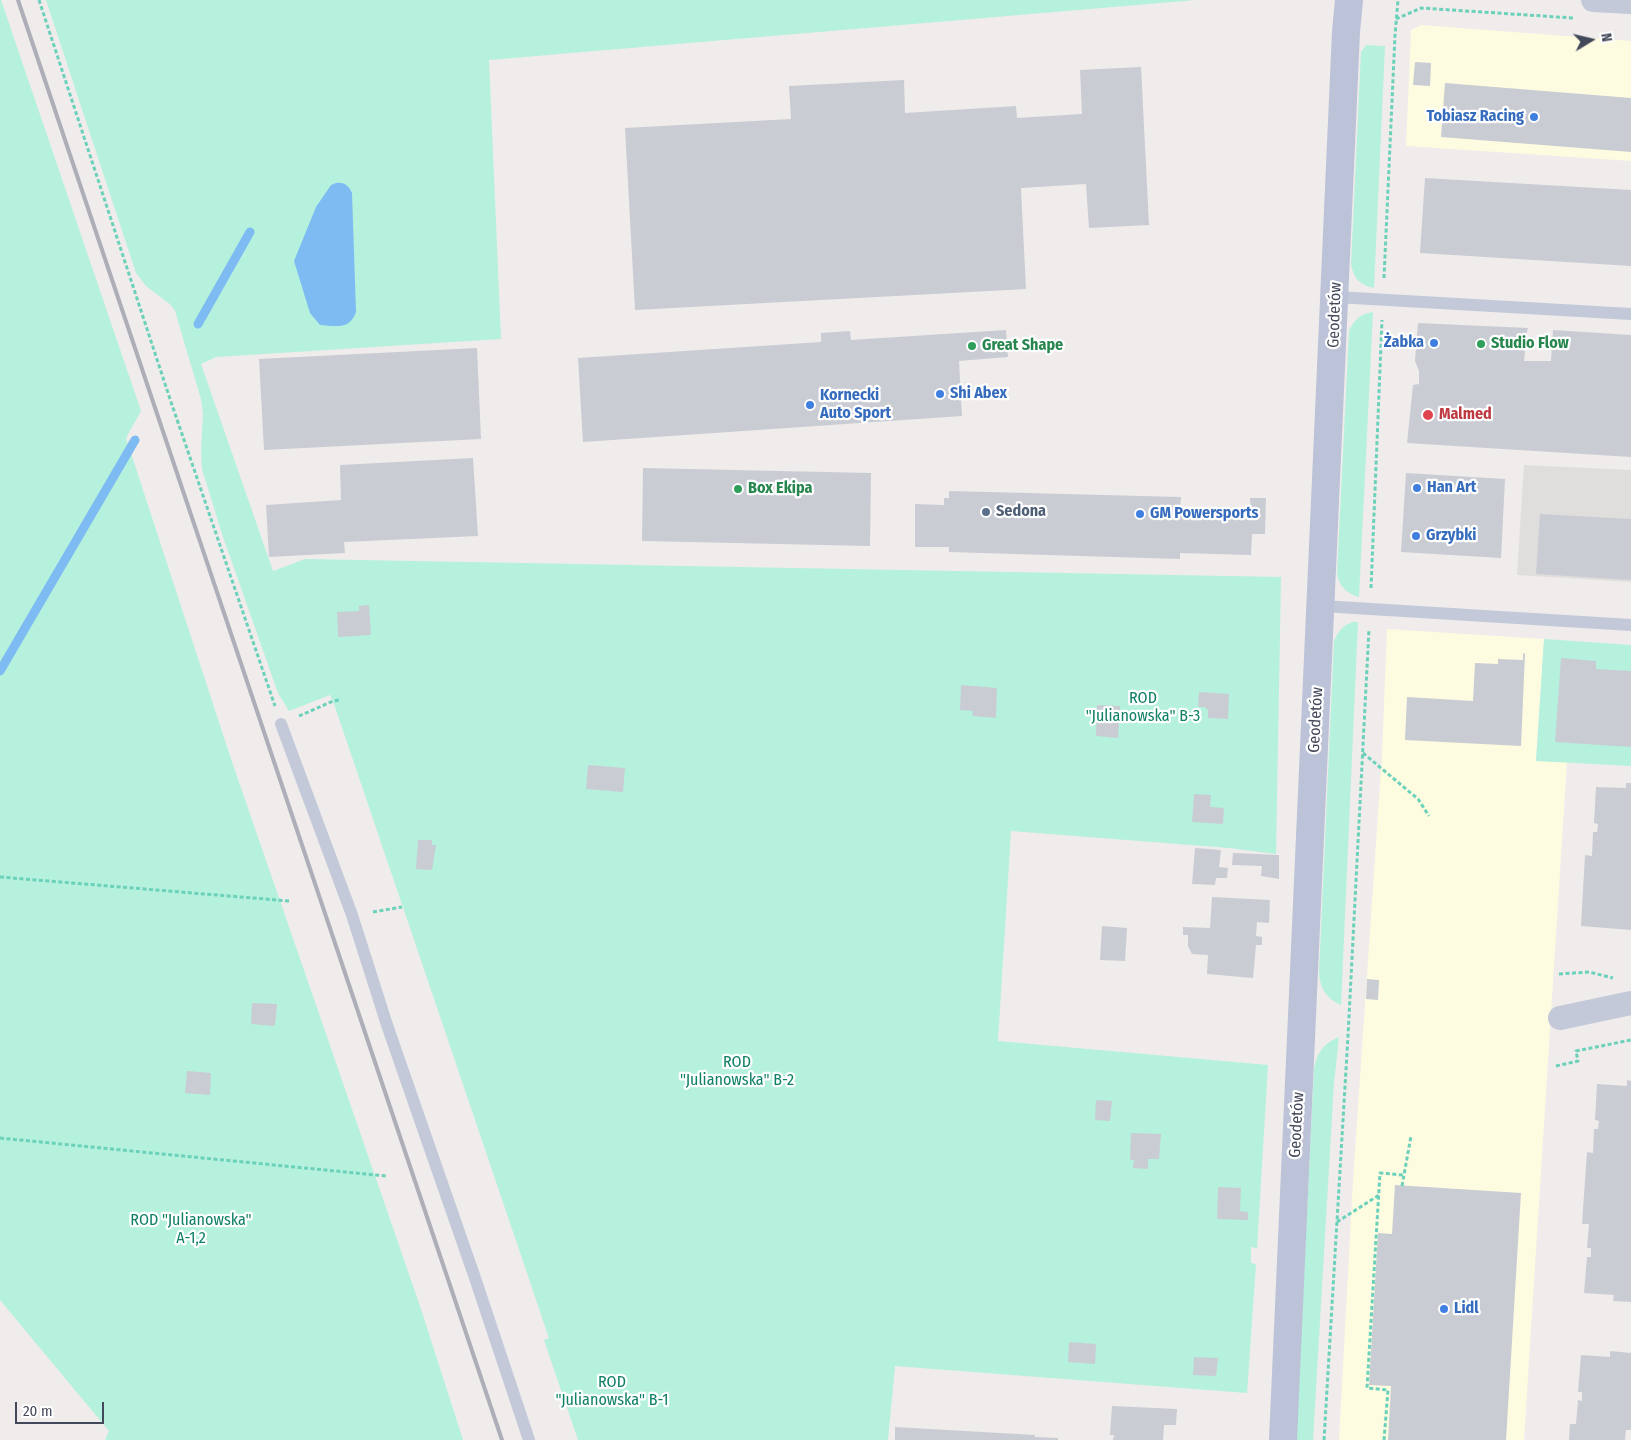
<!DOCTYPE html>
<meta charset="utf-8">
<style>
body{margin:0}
#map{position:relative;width:1631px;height:1440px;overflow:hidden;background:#efeceb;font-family:"Fira Sans Condensed",sans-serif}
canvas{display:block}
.north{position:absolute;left:1566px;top:15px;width:50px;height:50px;-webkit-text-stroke:4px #fff;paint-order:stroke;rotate:81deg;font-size:14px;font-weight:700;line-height:20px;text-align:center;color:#43495a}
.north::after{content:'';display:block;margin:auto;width:18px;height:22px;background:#43495a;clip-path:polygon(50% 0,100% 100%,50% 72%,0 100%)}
.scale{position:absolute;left:15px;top:1402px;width:89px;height:22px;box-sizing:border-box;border:2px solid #43495a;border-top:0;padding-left:6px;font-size:15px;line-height:18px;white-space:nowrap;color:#43495a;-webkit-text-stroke:4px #fff;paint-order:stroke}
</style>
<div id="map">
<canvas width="1631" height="1440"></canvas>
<div class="north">N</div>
<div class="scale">20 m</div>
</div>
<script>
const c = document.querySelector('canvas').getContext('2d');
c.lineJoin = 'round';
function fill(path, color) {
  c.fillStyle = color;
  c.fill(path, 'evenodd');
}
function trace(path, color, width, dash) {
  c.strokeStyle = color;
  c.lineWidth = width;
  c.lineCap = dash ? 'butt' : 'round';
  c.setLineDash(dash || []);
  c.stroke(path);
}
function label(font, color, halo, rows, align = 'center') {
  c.font = font + ' "Fira Sans Condensed",sans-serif';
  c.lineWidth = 4.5;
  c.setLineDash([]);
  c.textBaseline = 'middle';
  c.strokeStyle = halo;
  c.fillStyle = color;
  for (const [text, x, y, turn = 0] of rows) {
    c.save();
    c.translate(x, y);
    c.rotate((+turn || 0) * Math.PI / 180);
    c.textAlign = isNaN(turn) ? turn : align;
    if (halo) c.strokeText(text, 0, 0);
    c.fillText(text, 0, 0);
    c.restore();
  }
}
fill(new Path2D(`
 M1421,25L1631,41V161L1406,146L1411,30Z
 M1387,629L1544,639L1536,760L1567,762L1524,1440H1339L1353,1180L1382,754Z`), '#fdfce1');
fill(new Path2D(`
 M1524,465L1631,470V582L1517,575Z`), '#e0dddd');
fill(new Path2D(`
 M0,0H1L141,411L126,438L231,759L421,1309L463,1440H105L109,1431L0,1300Z
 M46,0H1196L489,60L501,339L216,357L201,364L273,571L305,559L1281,577L1276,854L1229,848L1011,831L998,1041L1268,1065L1257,1248L1251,1247V1263L1256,1264L1247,1393L895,1366L888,1440H578L544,1340L549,1338L333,701L330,695L289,711L278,693L222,534L202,469L201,450L203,414L201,399L175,311L171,305L146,286L136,273Z
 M1366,45L1385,46L1374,288C1360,285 1354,279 1351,265L1361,52Z
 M1373,312L1359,597C1346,593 1340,587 1337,574L1349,331C1354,320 1360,314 1373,312Z
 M1353,622H1358L1341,1005C1327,999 1320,989 1319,973L1334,641C1339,630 1342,626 1353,622Z
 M1544,639L1631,645V766L1536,761Z
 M1339,1037L1334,1083L1313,1440H1296L1314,1069C1317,1052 1324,1043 1339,1037Z`), '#b5f1dd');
fill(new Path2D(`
 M336,183C343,182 349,185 352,193L356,312C350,330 336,326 320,325L310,313L294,261L316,207L331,185Z`), '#7ebbf2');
trace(new Path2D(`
 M198,324L250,232
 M0,671L135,440`), '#7ebbf2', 9);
fill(new Path2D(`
 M1415,62L1431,63L1430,86L1413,85Z
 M1141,67L1149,225L1089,228L1086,184L1021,188L1026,289L635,310L625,128L791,119L789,86L904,80L905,113L1016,106L1017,118L1082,114L1080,70Z
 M1445,83L1631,98V152L1441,137Z
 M1425,178L1631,190V266L1420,253Z
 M1418,323L1528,328L1526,336L1517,346L1525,351L1524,361H1551L1553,330L1631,335V457L1407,443L1413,385L1419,384V371L1415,361Z
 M1006,330L1008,357L959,361L962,416L583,442L578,358L821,342V333L850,331L851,340Z
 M477,348L481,439L264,450L259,359Z
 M473,458L478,536L344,542L345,553L269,557L266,505L341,500L340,465Z
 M643,468L871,473L870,546L642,541Z
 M1406,473L1505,479L1501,558L1401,552Z
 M949,491L1181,497L1180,510L1251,511L1250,498H1266L1265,534H1252L1251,555L1180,553V559L949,552V547H915V504L944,505V498H949Z
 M1540,514L1631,519V580L1536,574Z
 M369,605L371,635L338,637L337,612L359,611V606Z
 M1523,653L1525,654L1521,746L1405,740L1407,697L1473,701L1475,663L1498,664V659L1523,660Z
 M1561,658L1596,661V669L1631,671V747L1555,742Z
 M961,685L997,688L996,718L972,716L973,711L960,710Z
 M1199,692L1229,694L1228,719L1208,718V710L1205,707H1198Z
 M1097,705L1120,706L1118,738L1096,736Z
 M588,765L625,768L623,792L586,789Z
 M1626,783H1631V930L1581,926L1585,855L1592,856L1593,832H1597L1598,824L1594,823L1596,787L1626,788Z
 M1194,794L1211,795L1210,807L1224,808L1223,824L1192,822Z
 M418,840H432V845H436L432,870L416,869Z
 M1195,848L1221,850L1219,867L1228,868L1227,878H1216L1215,885L1192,884Z
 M1233,853L1279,855V879L1261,876L1262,866L1232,865Z
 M1212,897L1270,900L1269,923L1257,922L1256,936L1262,937V945H1256L1253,978L1207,974L1208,955L1192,954L1188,946V935H1183V927L1210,928Z
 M1102,926L1127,928L1125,961L1100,960Z
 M1367,979L1379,980L1378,1000L1366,999Z
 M252,1003L277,1004L275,1026L251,1024Z
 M187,1071L211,1073L210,1095L185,1093Z
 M1627,1080L1631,1081V1302L1613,1301L1614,1295L1584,1293L1587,1257H1591V1248H1587L1589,1224H1582L1587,1152L1593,1153L1594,1129H1598L1599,1121L1595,1120L1597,1084L1627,1086Z
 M1096,1100L1112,1101L1110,1121L1095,1120Z
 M1131,1133L1161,1134L1159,1159H1148V1169L1133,1168L1134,1160H1130Z
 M1395,1185L1521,1193L1506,1440H1388L1391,1386L1369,1385L1378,1233L1392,1234Z
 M1218,1187L1241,1188L1240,1211L1248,1212V1220L1217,1219Z
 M1069,1342L1096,1344L1095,1364L1068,1362Z
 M1610,1351L1631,1353V1430H1626L1625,1440H1569L1570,1424H1576L1578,1400L1582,1401V1392H1578L1581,1355L1610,1357Z
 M1194,1357L1218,1358L1216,1376L1193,1375Z
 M1112,1406L1177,1409L1176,1425H1164L1163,1440H1113L1114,1435H1110Z
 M895,1427L1035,1435V1437L1058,1438V1440H895Z`), '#caccd4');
trace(new Path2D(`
 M39,0L170,399L275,706
 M1396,19L1421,8L1573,18
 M1384,278L1395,35L1398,0
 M1371,588L1382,320
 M299,716L333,701L339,700
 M1363,753L1418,799L1429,816
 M0,877L289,901
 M373,912L402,907
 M1559,974L1589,972L1613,978
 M1556,1066L1578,1061L1576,1051L1631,1040
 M0,1138L386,1176
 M1402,1186L1411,1136
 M1337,1222L1379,1195
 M1324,1440L1348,1036L1369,629
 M1384,1440L1388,1390L1367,1388L1380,1173L1403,1175`), '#6bd1ba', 3, [4, 2.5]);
trace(new Path2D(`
 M1336,297L1631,314
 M1322,606L1631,625
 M281,724L352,915L387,1025L475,1278L529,1440`), '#c3c9d8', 12);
trace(new Path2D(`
 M1593,0L1631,2
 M1560,1018L1631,1003`), '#c3c9d8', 24);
trace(new Path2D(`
 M1283,1440C1304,971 1328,502 1346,32L1349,0`), '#bcc2d7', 28);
trace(new Path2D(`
 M18,0L502,1440`), '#adaeb7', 4);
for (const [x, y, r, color] of [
 [1534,117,5,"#3f7fe0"],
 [1434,343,5,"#3f7fe0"],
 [1481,344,5,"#2e9e5b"],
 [972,346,5,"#2e9e5b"],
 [940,394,5,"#3f7fe0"],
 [810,405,5,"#3f7fe0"],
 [1428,415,6,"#e0444e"],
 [1417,488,5,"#3f7fe0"],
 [738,489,5,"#2e9e5b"],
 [986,512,5,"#5c6f8a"],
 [1140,514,5,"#3f7fe0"],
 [1416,536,5,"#3f7fe0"],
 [1444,1309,5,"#3f7fe0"]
]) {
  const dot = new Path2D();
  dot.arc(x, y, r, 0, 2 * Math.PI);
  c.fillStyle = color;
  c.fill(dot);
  trace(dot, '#fff', 2);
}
label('bold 16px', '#366cbe', '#fff', [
 ["Tobiasz Racing",1524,117,"right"],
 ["Żabka",1424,343,"right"],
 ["Shi Abex",950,394],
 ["Kornecki",820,396],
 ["Auto Sport",820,414],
 ["Han Art",1427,488],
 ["GM Powersports",1150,514],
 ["Grzybki",1426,536],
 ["Lidl",1454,1309]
], 'left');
label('16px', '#43495a', '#fff', [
 ["Geodetów",1335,315,-88],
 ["Geodetów",1316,720,-87],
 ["Geodetów",1297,1125,-87]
]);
label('bold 16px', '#27864d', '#fff', [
 ["Studio Flow",1491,344],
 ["Great Shape",982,346],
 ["Box Ekipa",748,489]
], 'left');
label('bold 16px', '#be3a42', '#fff', [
 ["Malmed",1439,415]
], 'left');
label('bold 16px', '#4e5e75', '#fff', [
 ["Sedona",996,512]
], 'left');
label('16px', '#108066', '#fff', [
 ["ROD",1143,699],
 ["\"Julianowska\" B-3",1143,717],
 ["ROD",737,1063],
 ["\"Julianowska\" B-2",737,1081],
 ["ROD \"Julianowska\"",191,1221],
 ["A-1,2",191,1239],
 ["ROD",612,1383],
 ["\"Julianowska\" B-1",612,1401]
]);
</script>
